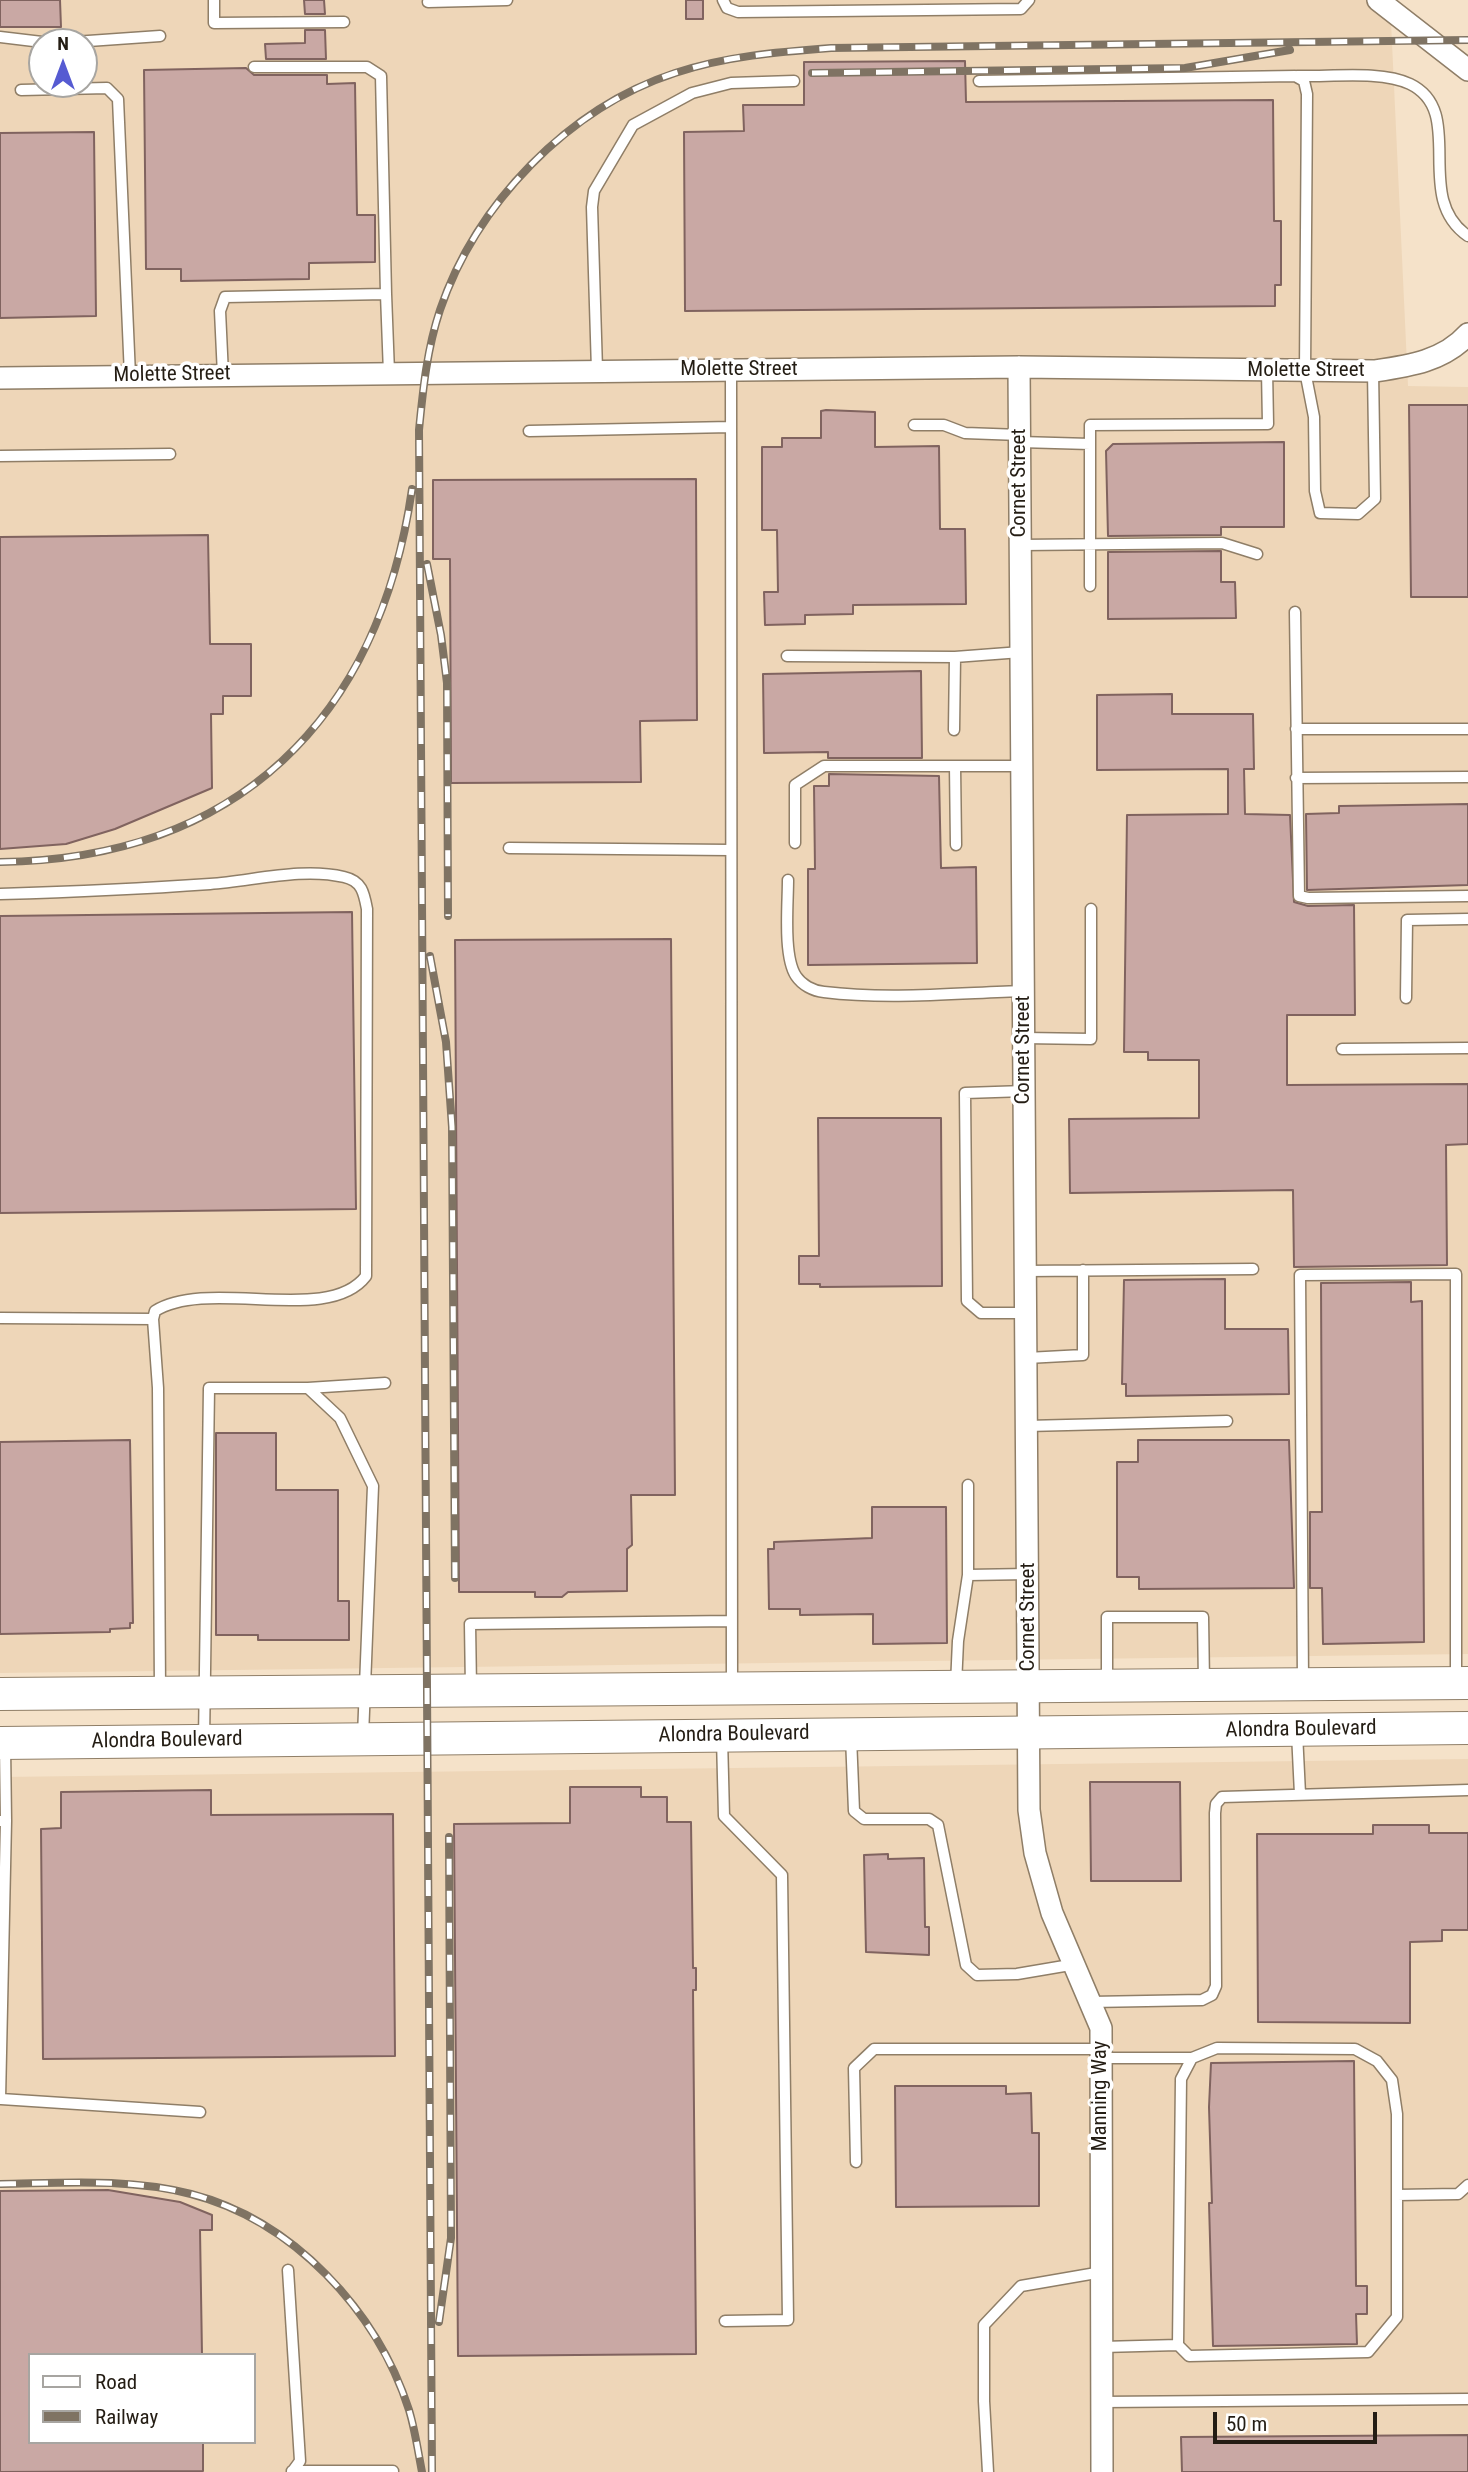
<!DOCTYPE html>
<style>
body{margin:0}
#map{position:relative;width:1468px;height:2472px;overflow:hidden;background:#f5e2c9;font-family:"Roboto Condensed",sans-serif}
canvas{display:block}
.legend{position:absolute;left:28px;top:2353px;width:228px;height:91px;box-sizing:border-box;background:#fff;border:2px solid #a7a5a1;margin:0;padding:9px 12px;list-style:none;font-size:21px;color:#241d14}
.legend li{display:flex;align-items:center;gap:14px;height:35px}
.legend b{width:35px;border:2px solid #a7a5a1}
.north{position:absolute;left:28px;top:28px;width:70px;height:70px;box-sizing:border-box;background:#fff;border:2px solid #a7a5a1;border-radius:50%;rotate:0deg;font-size:19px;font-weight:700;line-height:28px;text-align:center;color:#241d14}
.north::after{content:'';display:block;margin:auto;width:24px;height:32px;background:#565bd2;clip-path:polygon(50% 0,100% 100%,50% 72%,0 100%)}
.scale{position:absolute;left:1213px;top:2412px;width:164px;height:32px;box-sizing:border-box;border:4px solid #241d14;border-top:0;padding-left:9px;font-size:21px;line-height:24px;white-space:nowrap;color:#241d14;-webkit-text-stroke:5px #fff;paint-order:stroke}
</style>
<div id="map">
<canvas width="1468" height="2472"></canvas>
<ul class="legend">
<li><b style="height:9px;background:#fff"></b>Road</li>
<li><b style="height:9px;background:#7f7363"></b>Railway</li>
</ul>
<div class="north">N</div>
<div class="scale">50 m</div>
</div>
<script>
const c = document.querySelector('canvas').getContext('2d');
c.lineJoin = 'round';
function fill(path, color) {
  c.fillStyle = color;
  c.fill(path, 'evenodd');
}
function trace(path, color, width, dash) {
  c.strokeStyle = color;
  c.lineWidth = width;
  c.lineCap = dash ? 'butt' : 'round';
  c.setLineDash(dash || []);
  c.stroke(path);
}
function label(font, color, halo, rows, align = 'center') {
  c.font = font + ' "Roboto Condensed",sans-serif';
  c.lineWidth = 7;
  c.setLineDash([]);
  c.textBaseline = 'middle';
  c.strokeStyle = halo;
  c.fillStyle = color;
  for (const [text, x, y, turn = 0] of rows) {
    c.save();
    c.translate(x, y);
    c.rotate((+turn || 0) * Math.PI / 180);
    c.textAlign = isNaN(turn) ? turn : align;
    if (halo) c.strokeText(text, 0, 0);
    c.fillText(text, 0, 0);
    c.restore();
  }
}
fill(new Path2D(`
 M0,0H1390L1408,386L1468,387V1654L0,1673ZM42,42H84V84H42Z
 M1468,1759V2472H0V1777ZM30,2355H254V2442H30Z`), '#eed6b8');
const building = new Path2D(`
 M0,0H60L61,27H0Z
 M304,0H324L325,14H305Z
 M686,0H703V19H686Z
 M305,30H325L326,59H266L265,44L305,43Z
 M965,61L966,102L1273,100L1274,221H1281V285H1275V306L685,311L684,132L744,131L743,105H804V62Z
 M246,68L254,75H327V84L355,83L357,215H375V262L309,263V279L181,281V269H146L144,70Z
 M94,132L96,316L0,318V133Z
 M1409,405H1468V597H1411Z
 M826,410L875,412V447L939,446L940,529H965L966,604L853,605V614L805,615V624L765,625L764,592H778L777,530H762V447H782V438H821V411Z
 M1284,442V527H1221V535L1108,536L1106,451L1113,444Z
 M696,479L697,720L640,721L641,782L451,783L450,559H433V480Z
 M208,535L210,644H251V696H223V714H211L212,788L115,829L66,844L0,849V537Z
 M1221,551V582H1235L1236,618L1108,619V552Z
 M921,671L922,758H828V752L764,753L763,674Z
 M1172,694V714H1253L1254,769H1244L1245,814L1290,815L1294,902L1308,906L1354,905L1355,1015H1287V1085L1468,1084V1144L1446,1145L1447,1265L1294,1267L1293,1190L1070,1193L1069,1119L1199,1118V1060H1148V1052H1124L1127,815L1228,814V769L1097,770V695Z
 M829,774L939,776L941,868L976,867L977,963L808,965V869H815L814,786H829Z
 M1468,804V885L1307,890L1306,814L1339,813V806Z
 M352,912L356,1209L0,1213V916Z
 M671,939L675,1495H631L632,1545L627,1549V1591L568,1592L562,1597H535V1592H459L455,940Z
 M818,1118H941L942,1286L820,1287V1284H799V1256H819Z
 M1225,1279V1329H1288L1289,1394L1126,1396V1384H1122L1124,1280Z
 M1411,1282V1302L1422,1301L1424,1642L1323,1644L1322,1588H1310V1512H1322L1321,1283Z
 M216,1433H276V1490H338V1601H349V1640H258V1635H216Z
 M130,1440L133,1623H130V1628L110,1629V1632L0,1634V1442Z
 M1138,1440H1289L1294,1588L1139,1589V1577H1117V1462H1138Z
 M872,1507H946L947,1643L873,1644V1614L800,1615V1609H769L768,1549H774V1542L872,1538Z
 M1090,1782H1180L1181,1881H1091Z
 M570,1787H641V1797H667V1822H691L693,1968H696V1990H693L696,2354L458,2356L454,1824L570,1823Z
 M211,1790V1815L393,1814L395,2056L43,2059L41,1829L61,1828V1792Z
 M1373,1825H1429V1833H1468V1930H1442V1941L1410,1942V2023L1258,2022L1257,1834H1373Z
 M888,1854V1859L924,1858L925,1927H929V1955L866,1952L864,1855Z
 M1354,2061L1356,2286H1367V2314H1356L1357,2344L1213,2346L1209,2203H1212L1209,2107L1211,2063Z
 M895,2086H1006V2094L1031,2093L1032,2133H1039V2206L896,2207Z
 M108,2190L180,2202L212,2215V2230H200L202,2355H30V2442H203V2471L0,2472V2191Z
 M1468,2435V2472H1182L1181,2437Z`);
fill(building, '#c9a8a4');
trace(building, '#80635f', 2);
const service = new Path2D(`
 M214,0V23L344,22
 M723,0L727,8L738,12L1021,9L1029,0
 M428,2L507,0
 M0,37L42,42
 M74,42L160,36
 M1297,76C1329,77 1382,70 1410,84C1468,112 1411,197 1468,236
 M979,81L1295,76L1304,81L1307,94L1305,371L1314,417L1315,491L1320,513L1358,514L1375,499L1373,371
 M21,90L107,88L118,99L130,376
 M386,294L389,373
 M597,370L592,207L594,191L633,125L692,93L731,83L794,81
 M731,370L732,1686
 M223,375L220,311L225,297L386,294L381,76L367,67H254
 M914,425H944L965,433L1020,435
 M529,431L731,427
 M1020,442L1090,444
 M0,456L170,454
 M1021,545L1222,543L1257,554
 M1090,586V425L1268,424L1267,370
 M1295,612L1299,896L1308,898L1468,896
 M787,656L955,657L1021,652
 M1296,729H1468
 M954,730L955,657
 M955,766L956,845
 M1296,778L1468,777
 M795,843V785L824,766H1022
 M509,848L730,850
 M788,880C788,905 783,956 796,976C802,985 813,991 824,992C889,1000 958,993 1024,991
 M0,894C70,892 140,889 210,884C253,881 302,867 344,877C362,881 364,893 367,909L366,1276C328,1326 210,1277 155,1311L153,1319
 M1406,998L1407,920L1468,919
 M1024,1038L1091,1039V909
 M1342,1049L1468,1048
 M1025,1091L965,1093L967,1301L981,1313H1026
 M1026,1271L1253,1269
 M0,1318L153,1319L158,1388L160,1690
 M1027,1358L1083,1355V1270
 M308,1388L385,1383
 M1027,1426L1227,1421
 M968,1575V1485
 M1303,1681L1300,1275L1456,1274V1680
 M1107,1683V1617H1203L1204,1683
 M956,1685L958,1641L968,1575L1028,1574
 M471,1688L470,1624L732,1621
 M1297,1733L1300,1794
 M851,1737L854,1811L864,1819H929L938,1825L966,1965L977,1975L1017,1974L1076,1964
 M722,1738L724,1816L782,1875L788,2320L725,2321
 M204,1740L209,1388H308L340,1418L373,1486L363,1736
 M5,1746L6,1821
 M0,1821H6L0,2099
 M1091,2002L1202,2000L1212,1995L1216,1986L1215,1813L1216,1804L1222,1797L1468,1790
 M1101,2058H1192
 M1,2099L200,2112
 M856,2162L854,2068L874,2049H1101
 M1397,2195L1458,2194L1468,2185
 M288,2270L300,2461L292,2472
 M1102,2347L1178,2345L1181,2079L1192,2058L1217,2048L1355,2049L1377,2061L1392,2080L1397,2114V2317L1368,2352L1189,2356L1178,2345
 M1102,2402L1468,2399
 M292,2471H393
 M988,2472L984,2401V2325L1021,2286L1102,2272`);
const minor = new Path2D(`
 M1378,0L1468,70
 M1019,367L1029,1810L1035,1853L1052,1913L1101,2028L1102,2472
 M0,378L1019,367L1375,371C1409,366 1444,361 1468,334`);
const secondary = new Path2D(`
 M0,1694L1468,1683
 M0,1743L1468,1728`);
trace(service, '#8f7e67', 13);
trace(minor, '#8f7e67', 24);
trace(secondary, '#8f7e67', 34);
trace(service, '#fff', 10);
trace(minor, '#fff', 21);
trace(secondary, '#fff', 32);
const rail = new Path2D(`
 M812,73L1185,68L1290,50
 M427,564L441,635L447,683L448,916
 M0,862C237,859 379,719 412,489
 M430,956L446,1042L452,1127L455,1578
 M0,2184C64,2183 128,2178 191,2194C292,2220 377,2310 409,2410C415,2430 418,2451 422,2472
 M439,2322L451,2238L449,1837
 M432,2472L419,430C423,389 427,349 440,310C476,204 568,108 675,73C726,56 778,52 831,48L1468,40`);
trace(rail, '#7f7363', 8);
trace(rail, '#fff', 5, [16]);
label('21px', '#241d14', '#fff', [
 ["Molette Street",739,370],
 ["Molette Street",1306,371],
 ["Molette Street",172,375,-1],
 ["Cornet Street",1020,483,-90],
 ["Cornet Street",1024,1050,-90],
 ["Cornet Street",1029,1617,-90],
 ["Alondra Boulevard",1301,1730,-1],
 ["Alondra Boulevard",734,1735,-1],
 ["Alondra Boulevard",167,1741,-1],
 ["Manning Way",1101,2096,-90]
]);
</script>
